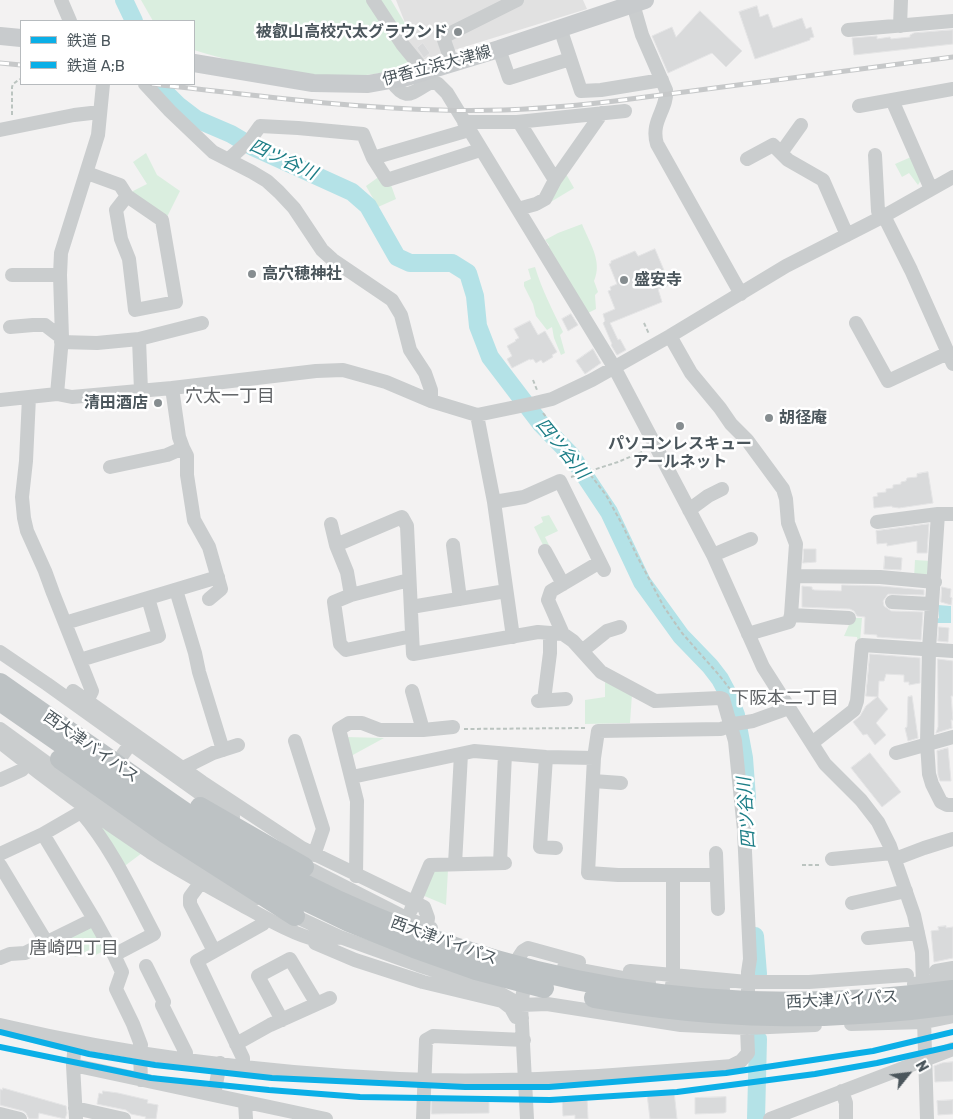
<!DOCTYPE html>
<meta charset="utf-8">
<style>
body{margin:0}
#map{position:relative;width:953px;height:1119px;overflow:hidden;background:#f3f2f2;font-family:Rubik,"Noto Sans JP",sans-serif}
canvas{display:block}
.legend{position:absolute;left:20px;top:20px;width:175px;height:65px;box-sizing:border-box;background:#fff;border:1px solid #b7bbbe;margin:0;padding:6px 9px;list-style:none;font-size:15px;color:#4b565c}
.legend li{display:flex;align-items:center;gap:10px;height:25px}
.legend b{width:25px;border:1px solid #b7bbbe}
.north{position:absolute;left:883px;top:1049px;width:50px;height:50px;-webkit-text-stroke:4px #fff;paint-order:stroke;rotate:61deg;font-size:14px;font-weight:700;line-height:20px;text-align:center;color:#4b565c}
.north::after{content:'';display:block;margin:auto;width:18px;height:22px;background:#4b565c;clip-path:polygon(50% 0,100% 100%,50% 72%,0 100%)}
</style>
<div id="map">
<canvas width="953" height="1119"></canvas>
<ul class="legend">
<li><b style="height:6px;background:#0bafe7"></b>鉄道 B</li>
<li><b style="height:6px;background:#0bafe7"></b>鉄道 A;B</li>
</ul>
<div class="north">N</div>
</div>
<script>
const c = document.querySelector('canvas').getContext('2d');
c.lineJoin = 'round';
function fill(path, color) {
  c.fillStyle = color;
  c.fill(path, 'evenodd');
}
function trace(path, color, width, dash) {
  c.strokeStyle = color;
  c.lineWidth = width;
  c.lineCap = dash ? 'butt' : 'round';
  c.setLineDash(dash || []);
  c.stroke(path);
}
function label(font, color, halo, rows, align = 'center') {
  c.font = font + ' Rubik,"Noto Sans JP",sans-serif';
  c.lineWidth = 5;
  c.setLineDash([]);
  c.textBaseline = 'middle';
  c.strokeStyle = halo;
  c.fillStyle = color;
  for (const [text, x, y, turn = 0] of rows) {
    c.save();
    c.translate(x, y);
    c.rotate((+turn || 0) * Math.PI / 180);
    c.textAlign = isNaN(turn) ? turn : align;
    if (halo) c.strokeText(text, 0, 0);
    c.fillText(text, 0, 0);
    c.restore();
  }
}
fill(new Path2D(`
 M396,0H583L587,9L422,60L403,39L406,25Z`), '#e1e1e1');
fill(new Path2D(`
 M141,0H367L413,66C394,70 375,75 356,76C302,79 246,66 194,50V21H153Z
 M376,0H391L406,25L403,39Z
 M146,153L157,175L180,191L167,217L131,192L147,184L133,162Z
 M911,157L921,180L918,185L909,173L902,177L895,164Z
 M566,174L574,188L549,203Z
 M380,176L391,185L396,199L378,207L366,186Z
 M582,224C589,242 603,261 594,281L598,292L595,295L596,309L588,313L547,248L549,245L545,240L558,233Z
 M535,267C542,290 553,311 563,332L560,335L565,353L561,355L554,338L552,327L547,330L536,316L533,304L524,286V282L531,279L528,269Z
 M549,515L558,531L545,537L549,545L544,547L534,527L543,522L541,517Z
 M915,560L931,561L930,580L914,578Z
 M852,618H862L860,642H858L857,637L844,636Z
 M605,682L632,694L630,723L585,724V700L605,697Z
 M346,737L384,738L351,756Z
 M87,813L142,853L122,868Z
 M432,868L448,870L446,905L422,895Z
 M91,925L105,950L94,956L89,950L75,957L65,939Z`), '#daeedf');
fill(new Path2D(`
 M938,605L951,606V623H937V619L939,618Z`), '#b4e2e7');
trace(new Path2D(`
 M124,0L134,21
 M161,84L164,91L179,106L196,119L231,134L253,147L352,192L368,206L397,257L410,263H452L468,273L475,296L478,326L490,357L541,424L571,455L609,512L642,582L681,636L710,666L720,679L728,694L736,715L744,758L747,798
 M755,936L758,974
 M756,1119L758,1039`), '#b4e2e7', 18);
const building = new Path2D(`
 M757,6L760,17L768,14L773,28L802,18L806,29L811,27L814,37L810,38V40L755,59L739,12Z
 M700,11L742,51L726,67L712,53L668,73L652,36L672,27L676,37Z
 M953,30V44L854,55L852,38L877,36V39L890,37L891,39L910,37V35L914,33Z
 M423,43L430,53L424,58L417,48Z
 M655,249L666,275L671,272L676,283L658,289L662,302L610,323L618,340L620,339L626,350L617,355L611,345L612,344L603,323L605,321L603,314L615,309L608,291L611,290L610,287L617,284L609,264L611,263V261L635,251L638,256Z
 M571,314L578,325L568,331L562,319Z
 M530,321L538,335L545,331L557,352L552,355L553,357L543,363L541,360L536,363L533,359L530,360V359L512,368L507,359L512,356L507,346L516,341L515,340L519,338L514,329Z
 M593,349L601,363L585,374L576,361Z
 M928,472L933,503L899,508L892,507V506L874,508L873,497L878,496L877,493L886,492V489L893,488V485L901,484V482L906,481L907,478L917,477V474Z
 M929,524L927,553H917V541L887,546V543L877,544L876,531Z
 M804,549H816V562L803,563Z
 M885,556L902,558L901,570L884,569Z
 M842,585L880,586L924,590V595L888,594L883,601L884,606L891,611L923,612L921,640L877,637V635L864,634L865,617L857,616L854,611L850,609L802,607V586L812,587V589L814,590L841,591Z
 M942,587L951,589L950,597L952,598L951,605L941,602Z
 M939,627L949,628L948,642L938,641Z
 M870,654L920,658V683L909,685V682H904V675L886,674L884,681H879L878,697L888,709L876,723L886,735L875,745L867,734L863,735L853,722L860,716L866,706L877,697L866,696Z
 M938,659L953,661V696H951L953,720H951L952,728L936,733L938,727Z
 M912,696L918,738L908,741L905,728L907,727L908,697Z
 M948,748L951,781H940L938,775L937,751Z
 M870,753L901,792L882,807L851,768Z
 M946,926V928L953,927V958L934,962L931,931L939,930L938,927Z
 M953,1062V1081L935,1082L934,1066L942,1063Z
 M3,1088L66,1106L67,1113L65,1119L39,1113L38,1119H29L26,1113L23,1111L0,1105V1089L2,1090Z
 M103,1091L118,1093L148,1100L147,1103L158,1105L156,1119H145L146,1117L131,1114L126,1110L97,1104L99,1093L102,1094Z
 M674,1091L677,1119H650L647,1094Z
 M587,1096L588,1119H575V1115L563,1116L562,1097Z
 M726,1097V1112L724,1113L695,1114V1098Z
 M432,1100H489V1113L432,1114Z
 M953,1100V1114L938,1115L937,1101Z`);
fill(building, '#d9dadb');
trace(building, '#e4e4e5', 1);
trace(new Path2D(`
 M12,115V87L13,84L20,79
 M644,323L649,334
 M533,380L537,390
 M543,413L606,495L623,526L637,556L664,607L682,633L719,675L730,689
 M571,477L618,462L644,451
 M464,729L587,728
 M802,865H821`), '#bbc4c0', 2, [4, 2.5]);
trace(new Path2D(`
 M61,0L70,21
 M373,0L402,44L425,72
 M633,4L642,35L666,90C668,109 650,121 657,144L741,294
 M900,26L901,0
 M560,28L581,91L601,90L662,80
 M848,30L953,21
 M499,49L509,78L570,59
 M452,63L444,40L447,35L517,0
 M391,80C407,105 413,90 432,82L438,84L447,93L614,367L713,555L763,667L825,764L861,800L878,822L890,846L914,915L922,952L927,1119
 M145,84L170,111L213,152L252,172L267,181L279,192L294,208L322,250L333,260L392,300L401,315L410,350L425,373L431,390V401
 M892,100L931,189
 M859,106L953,89
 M464,122H517L625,111
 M519,122L555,180
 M0,130L74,115L100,112
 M781,153L801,125
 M875,155L878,211L881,218
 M373,158L469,130
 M229,159L250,140L260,126L298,128L363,134L373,158L387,180L480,150
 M747,159L773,145L788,160L823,180L847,235
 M87,173L120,185L127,196L162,220L176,302L135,310L129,259L121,239L116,210L127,196
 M518,209L536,204L545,199L555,180L602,113
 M884,216L911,270L953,364
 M12,275H60
 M856,323L888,381L948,353
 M10,327L33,325H45L62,338
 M670,336L691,373L720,408L731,424L747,440L783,489L786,499L788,523L796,544L791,615L789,622L748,634
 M139,339L141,391
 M61,342L97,343L139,339L202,323
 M57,394L62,338L60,275L61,253L98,135L103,84
 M29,397L26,461L22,497L24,518L27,531L45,571L53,593L92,691L87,701
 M0,400L57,394L72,397L172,388L316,371L343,370L386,382L431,401L477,415L535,403L552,399L592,380L670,336L786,266L884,216L953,177
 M477,415L494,502L513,637
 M183,448L187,456V475L194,520L209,547L221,589L209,599
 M110,467L167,455L183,448L179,437L172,388
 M494,502L524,497L560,481L604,570
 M689,510L708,496L722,489
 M938,514L929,649L927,743L929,774L932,784L941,802L947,805H953
 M877,522L938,514H953
 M331,524L336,545L347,572L351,595
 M336,545L402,517L407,526L413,654L538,632L563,634L573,641L601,672L655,701L720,698L723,699L735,741L744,830L750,959L748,972V992
 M453,545L460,599
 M545,551L563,584
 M713,555L751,539
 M794,576L880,577L935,582
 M409,580L351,595L334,602L340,644L346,650L412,636
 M176,590L195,653L199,672L223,750
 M892,602L931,604
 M411,607L506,591
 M791,615L849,618
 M65,623L218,577
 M563,634L548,600L551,591L600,562
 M582,651L607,631L620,627
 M0,652L47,684L233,817
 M80,660L159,636L148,598
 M73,691L202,782L302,848L424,907L428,918L427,926
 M412,691L423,730
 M544,700L550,653V633
 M538,701L566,699
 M0,729L158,844L217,881L255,899
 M295,741L323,829L314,855
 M0,742C48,781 99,818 150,852C180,871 211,888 242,905C262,916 296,936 318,940C325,942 332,939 340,937
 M812,743L854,710L857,701L862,645L953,651
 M896,753L953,737
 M546,757L540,847L556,848
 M183,768L213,753L238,745
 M111,771L136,736
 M352,777L474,751L546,757L594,758
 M0,780L22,770L27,763
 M593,781L621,783
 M43,834L81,812L87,805
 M716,853L718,909
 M0,854L43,834L94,919
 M832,859L892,853
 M895,859L924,848L953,839
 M298,863L408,919L431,928
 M500,863L505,754
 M455,864L461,754
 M0,865L47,943
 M716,875H618L588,873L594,758L598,731L721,729L734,724L753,721L789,708
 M356,876L357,801L339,729L349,723H362L380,730H423L453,727
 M201,882L190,897V904L214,951
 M852,903L906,891
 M411,910L430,865L505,863
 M288,913L340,937L418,965L492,989L521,1005L547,1004L681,1025L747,1028L815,1025
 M868,938L918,933
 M315,943L355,960L423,982L502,1001L511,1008L516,1017L522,1018
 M114,955L122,972L116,989L133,1024L141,1045
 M519,957L523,951L528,948L579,962
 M0,958L10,954L25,953L94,919L114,955L154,934C132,892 112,848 81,812
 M146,966L164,1002L162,1005L186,1053L184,1059
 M564,967L649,983
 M630,971L747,982H809L907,975
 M936,971L953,968
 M526,975L521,1005L527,1119
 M673,976V876
 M914,984L953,978
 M672,985L723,990
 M282,1020L258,976L290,959L317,1004
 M851,1024L925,1022L953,1016
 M0,1025C131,1056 265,1073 399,1079C510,1084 620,1075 731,1066L741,1061L748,1053L747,1028
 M75,1042L73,1065L76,1119
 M236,1044L270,1025L330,998
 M140,1053L141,1080
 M73,1065L326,1119
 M243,1066V1058L197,961L263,924L267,919
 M842,1091L846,1103V1119
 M214,1095L220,1063
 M245,1102L246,1119
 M75,1108L124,1119
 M0,1114L20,1119
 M423,1119L426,1040L433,1036L524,1040
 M770,1119L953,1049`), '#cacdce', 14);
trace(new Path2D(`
 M0,36L21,38
 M194,63L313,83L368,84L407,77L499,49L645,0`), '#c8cbcd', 18);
trace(new Path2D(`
 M0,683C45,715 91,746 136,778C188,815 241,852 298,881C506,987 722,1023 953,990
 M0,701L171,820L228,857L289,893L349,922L414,948L476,970L544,988
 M60,759L165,833L295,916
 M200,807L304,867
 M594,998C716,1020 831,1022 953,1005`), '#bdc2c4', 20);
const rail = new Path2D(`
 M0,63L21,65
 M152,84C248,94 344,108 440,110C498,112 557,108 615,101L953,57`);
trace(rail, '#c6c8c9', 5);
trace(rail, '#fff', 3, [9]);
trace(new Path2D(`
 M0,1032L89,1054L155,1065L272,1078L465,1087H549L726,1073L873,1051L953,1032`), '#0bafe7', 6);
trace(new Path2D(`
 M0,1047L151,1078L269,1090L360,1097L550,1100L677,1092L815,1074L877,1063L953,1046`), '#0bafe7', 6);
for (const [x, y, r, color] of [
 [458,32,5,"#868d90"],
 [252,274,5,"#868d90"],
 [624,280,5,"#868d90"],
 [158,403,5,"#868d90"],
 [769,418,5,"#868d90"],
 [680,426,5,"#868d90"]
]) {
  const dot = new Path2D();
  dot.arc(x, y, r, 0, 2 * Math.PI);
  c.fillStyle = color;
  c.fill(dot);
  trace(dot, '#fff', 2);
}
label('bold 16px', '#4b565c', '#fff', [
 ["被叡山高校穴太グラウンド",448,32,"right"],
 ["高穴穂神社",262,274],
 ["盛安寺",634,280],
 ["清田酒店",148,403,"right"],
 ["胡径庵",779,418],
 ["パソコンレスキュー",680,444,"center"],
 ["アールネット",680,462,"center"]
], 'left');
label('16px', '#4b565c', '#fff', [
 ["伊香立浜大津線",437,66,-15],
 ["西大津バイパス",91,747,35],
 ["西大津バイパス",444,941,20],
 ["西大津バイパス",842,1000,-3]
]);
label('italic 18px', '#1d7e87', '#fff', [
 ["四ツ谷川",283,160,25],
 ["四ツ谷川",562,449,51],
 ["四ツ谷川",747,813,-94]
]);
label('18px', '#5f6265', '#fff', [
 ["穴太一丁目",230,397],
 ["下阪本二丁目",785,699],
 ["唐崎四丁目",74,949]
]);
</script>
